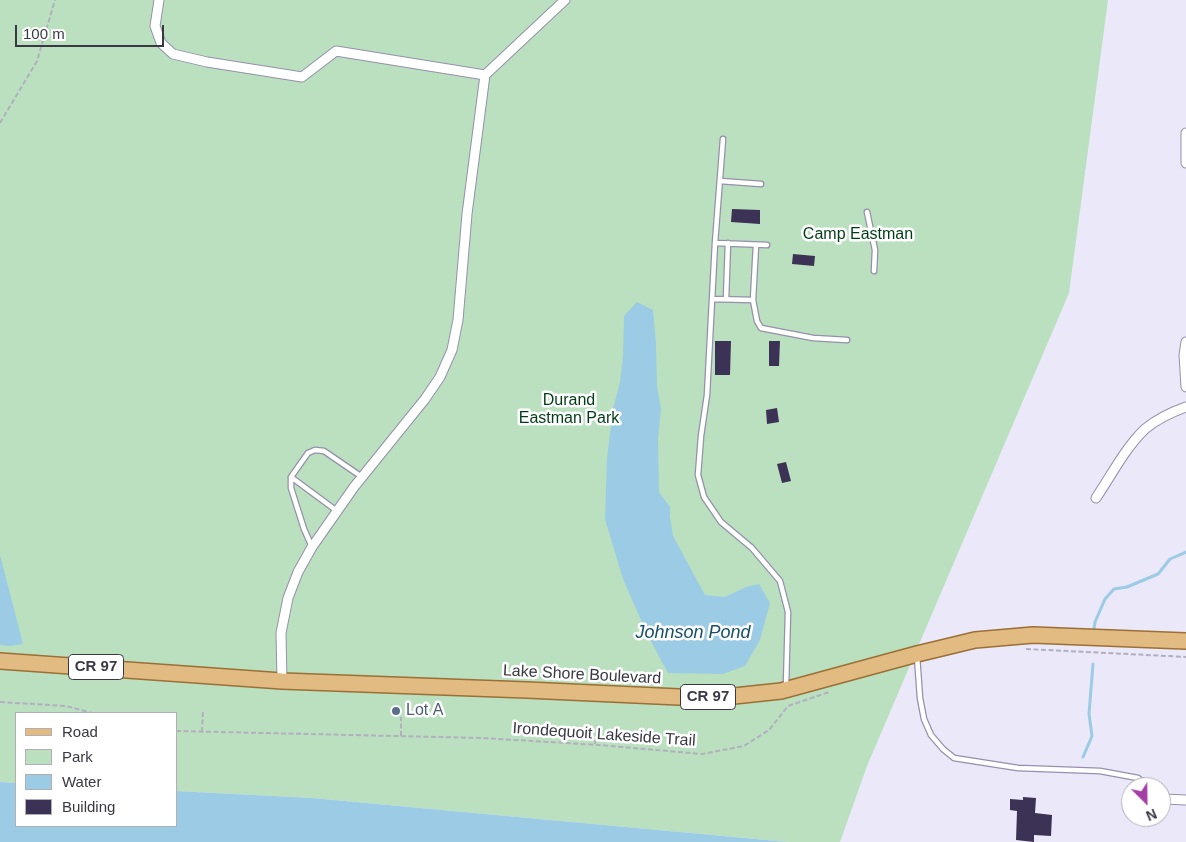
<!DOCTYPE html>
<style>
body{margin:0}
#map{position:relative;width:1186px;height:842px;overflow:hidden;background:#ebe8fa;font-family:Arial,sans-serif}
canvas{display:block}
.legend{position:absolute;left:15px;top:712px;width:162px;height:115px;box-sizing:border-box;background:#fff;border:1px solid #b0afb4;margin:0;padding:6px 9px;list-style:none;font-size:15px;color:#3a3844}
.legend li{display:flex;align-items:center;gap:10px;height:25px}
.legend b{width:25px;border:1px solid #b0afb4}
.north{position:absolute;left:1121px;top:777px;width:50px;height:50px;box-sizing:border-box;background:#fff;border:1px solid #b0afb4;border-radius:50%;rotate:157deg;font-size:14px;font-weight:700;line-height:20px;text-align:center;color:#3a3844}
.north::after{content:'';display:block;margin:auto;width:18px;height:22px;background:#a33fa4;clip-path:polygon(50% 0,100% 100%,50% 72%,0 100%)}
.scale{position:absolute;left:15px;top:25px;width:149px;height:22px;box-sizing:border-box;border:2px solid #3a3844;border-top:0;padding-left:6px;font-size:15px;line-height:18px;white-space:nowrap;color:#3a3844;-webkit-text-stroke:4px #fff;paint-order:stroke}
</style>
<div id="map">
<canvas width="1186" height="842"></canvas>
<ul class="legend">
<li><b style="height:6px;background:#e2bb82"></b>Road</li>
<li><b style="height:14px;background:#bae0bf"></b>Park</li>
<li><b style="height:14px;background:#9ccbe5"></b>Water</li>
<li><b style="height:14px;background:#3b3255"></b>Building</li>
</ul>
<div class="north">N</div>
<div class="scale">100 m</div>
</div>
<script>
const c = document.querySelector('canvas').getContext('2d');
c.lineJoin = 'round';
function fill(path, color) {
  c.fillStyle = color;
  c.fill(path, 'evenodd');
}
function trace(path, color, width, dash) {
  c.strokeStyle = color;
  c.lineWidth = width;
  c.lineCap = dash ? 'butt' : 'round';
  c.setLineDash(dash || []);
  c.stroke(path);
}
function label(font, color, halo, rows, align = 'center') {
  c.font = font + ' Arial,sans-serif';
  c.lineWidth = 5;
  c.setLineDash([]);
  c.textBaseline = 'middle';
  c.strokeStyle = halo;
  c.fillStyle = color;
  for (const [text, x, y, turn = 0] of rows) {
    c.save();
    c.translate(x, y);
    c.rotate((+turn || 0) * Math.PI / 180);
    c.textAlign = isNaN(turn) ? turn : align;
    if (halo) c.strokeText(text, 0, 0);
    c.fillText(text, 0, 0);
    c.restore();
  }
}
fill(new Path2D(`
 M0,0H1108L1069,293L867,766L840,842H788L312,798L176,791V713H16V783L0,782Z`), '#bae0bf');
fill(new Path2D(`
 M637,302L653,310L656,344L657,386L661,409L658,439L659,492L670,507V518L673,536L705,595L725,597L746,587L759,584L770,603L760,640L745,666L723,674L668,673L647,634L623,579L605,519L607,458L613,409L620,382L623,356L624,316Z
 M0,555L23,644L11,646L0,645Z
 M0,782L16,783V826H176V791L312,798L788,842H0Z`), '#9ccbe5');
trace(new Path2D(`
 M1094,629L1095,622L1105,599L1114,589L1127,587L1158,574L1170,559L1186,552
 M1083,757L1092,736L1089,714L1093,664`), '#9ccbe5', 3);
fill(new Path2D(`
 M732,209L760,210V224L731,222Z
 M793,254L815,256L814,266L792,264Z
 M715,341H731L730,375H715Z
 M769,341H780L779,366H769Z
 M777,408L779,422L767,424L766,410Z
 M786,462L791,481L782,483L777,464Z
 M1023,797L1036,798L1035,813L1052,815L1051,836L1034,835V842L1016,840L1017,811L1010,810V799L1023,800Z`), '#3b3255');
const lane = new Path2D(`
 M723,139L715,243L707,395L701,436L698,475L704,497L721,522L752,548L780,581L788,612L786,686
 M720,181L761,184
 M867,212L875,250L874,271
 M715,243L767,245
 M712,299L753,300L756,245
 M726,299L728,243
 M753,300L757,321L761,328L813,338L847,340
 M291,477L337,511
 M312,547L304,529L291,488V477L308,453L315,450L324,451L362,477
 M917,656L920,698L924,719L931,735L943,749L954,758L1018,768L1100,771L1138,778L1149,787`);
const street = new Path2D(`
 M159,0L155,26L161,43L173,54L207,62L302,77L336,51L485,75
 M1186,133V163
 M1186,342L1184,355L1186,387
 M1096,498C1111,476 1125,448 1145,429C1157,419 1172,412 1186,407
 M282,681L281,633L288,598L298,572L312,547L354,487L425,399L440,377L452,350L458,320L467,214L485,75L565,0
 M1164,799L1186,800`);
const primary = new Path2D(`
 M0,661L282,681L527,690L679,697L734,696L781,691L917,654L975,640L1033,635L1186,641`);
trace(lane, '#9590ac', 7);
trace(street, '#9590ac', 11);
trace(primary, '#9b6f36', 18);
trace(new Path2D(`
 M0,123L37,61L55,0
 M1026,649L1186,657
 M0,702L66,706L92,713
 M176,731L482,738L599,745L702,754L744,746L769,730L788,706L829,692
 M202,732L203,710
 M401,736V717
 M595,744L597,725`), '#b2afbf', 2, [5, 2.5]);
trace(lane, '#fff', 4.5);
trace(street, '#fff', 9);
trace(primary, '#e2bb82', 15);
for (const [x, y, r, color] of [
 [396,711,5,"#5c6f8a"]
]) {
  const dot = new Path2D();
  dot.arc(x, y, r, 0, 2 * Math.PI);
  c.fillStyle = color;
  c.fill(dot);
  trace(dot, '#fff', 2);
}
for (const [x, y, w] of [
 [96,667,55],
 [708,697,55]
]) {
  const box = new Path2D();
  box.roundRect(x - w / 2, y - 12.5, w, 25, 4);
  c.fillStyle = '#fff';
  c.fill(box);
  trace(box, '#3a3844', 1);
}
label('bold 15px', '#3a3844', null, [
 ["CR 97",96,667],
 ["CR 97",708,697]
]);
label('16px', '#003d15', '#fff', [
 ["Camp Eastman",858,235],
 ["Durand",569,401],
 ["Eastman Park",569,419]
]);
label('16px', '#3a3844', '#fff', [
 ["Lake Shore Boulevard",582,675,3],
 ["Irondequoit Lakeside Trail",604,735,4]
]);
label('16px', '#4e5e75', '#fff', [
 ["Lot A",406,711]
], 'left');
label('italic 18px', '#16506a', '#fff', [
 ["Johnson Pond",693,633]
]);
</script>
